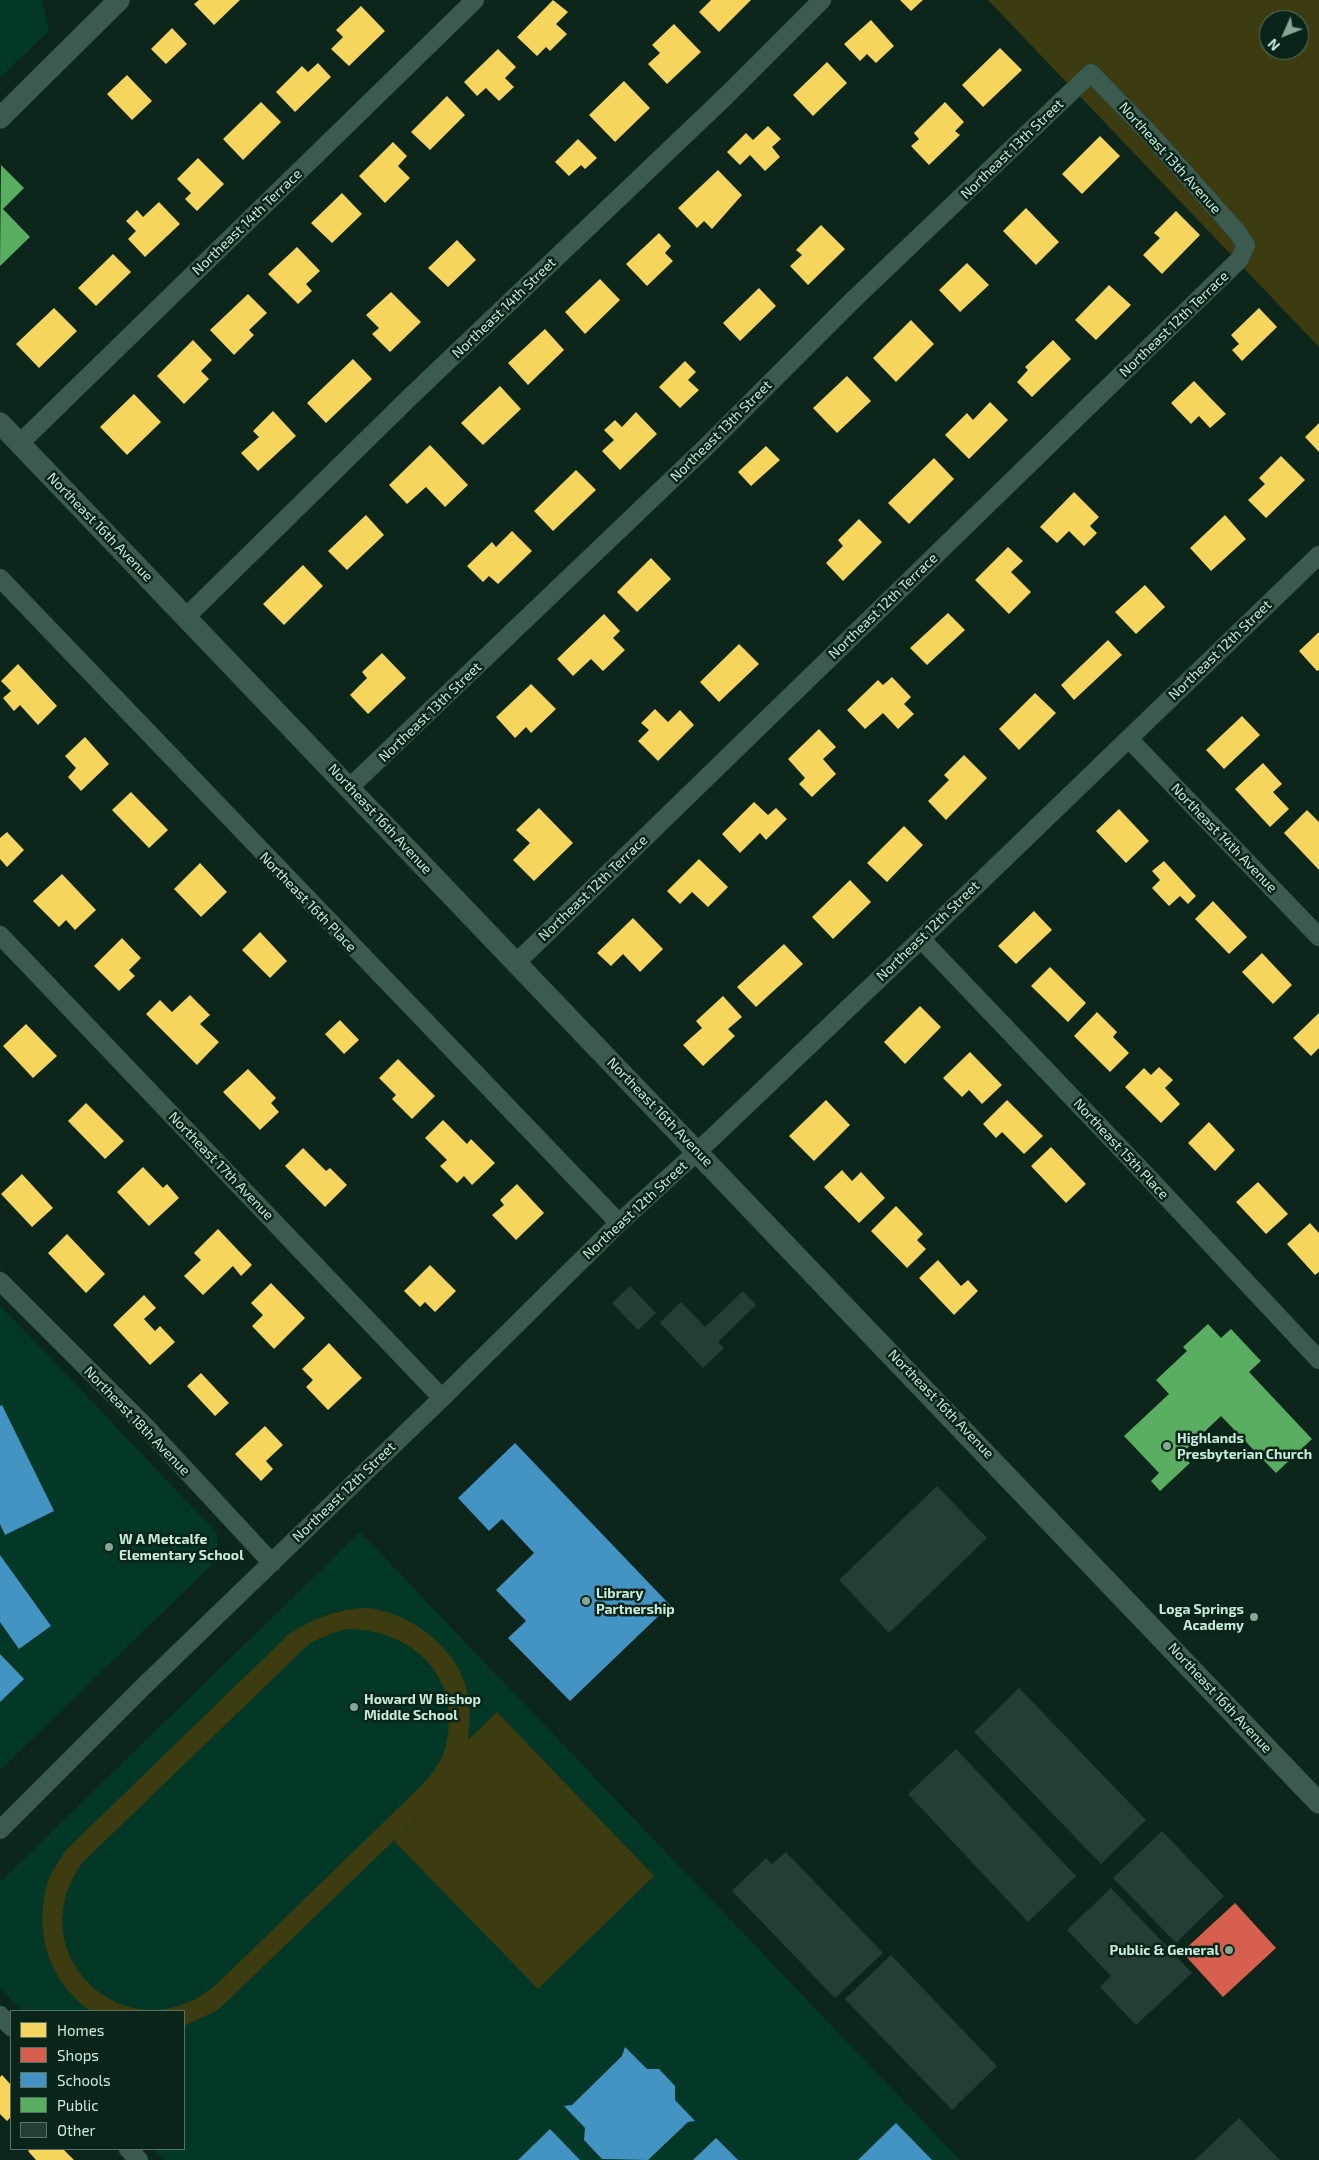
<!DOCTYPE html>
<style>
body{margin:0}
#map{position:relative;width:1319px;height:2160px;overflow:hidden;background:#0c261c;font-family:"Exo 2",sans-serif}
canvas{display:block}
.legend{position:absolute;left:10px;top:2010px;width:175px;height:140px;box-sizing:border-box;background:#0a2419;border:1px solid #547465;margin:0;padding:6px 9px;list-style:none;font-size:15px;color:#c4ecd8}
.legend li{display:flex;align-items:center;gap:10px;height:25px}
.legend b{width:25px;border:1px solid #547465}
.north{position:absolute;left:1259px;top:10px;width:50px;height:50px;box-sizing:border-box;background:#0a2419;border:1px solid #547465;border-radius:50%;rotate:226deg;font-size:14px;font-weight:700;line-height:20px;text-align:center;color:#c4ecd8}
.north::after{content:'';display:block;margin:auto;width:18px;height:22px;background:#84a796;clip-path:polygon(50% 0,100% 100%,50% 72%,0 100%)}
</style>
<div id="map">
<canvas width="1319" height="2160"></canvas>
<ul class="legend">
<li><b style="height:14px;background:#f6d55c"></b>Homes</li>
<li><b style="height:14px;background:#d6604d"></b>Shops</li>
<li><b style="height:14px;background:#4393c3"></b>Schools</li>
<li><b style="height:14px;background:#5aae61"></b>Public</li>
<li><b style="height:14px;background:#253d36"></b>Other</li>
</ul>
<div class="north">N</div>
</div>
<script>
const c = document.querySelector('canvas').getContext('2d');
c.lineJoin = 'round';
function fill(path, color) {
  c.fillStyle = color;
  c.fill(path, 'evenodd');
}
function trace(path, color, width, dash) {
  c.strokeStyle = color;
  c.lineWidth = width;
  c.lineCap = dash ? 'butt' : 'round';
  c.setLineDash(dash || []);
  c.stroke(path);
}
function label(font, color, halo, rows, align = 'center') {
  c.font = font + ' "Exo 2",sans-serif';
  c.lineWidth = 5;
  c.setLineDash([]);
  c.textBaseline = 'middle';
  c.strokeStyle = halo;
  c.fillStyle = color;
  for (const [text, x, y, turn = 0] of rows) {
    c.save();
    c.translate(x, y);
    c.rotate((+turn || 0) * Math.PI / 180);
    c.textAlign = isNaN(turn) ? turn : align;
    if (halo) c.strokeText(text, 0, 0);
    c.fillText(text, 0, 0);
    c.restore();
  }
}
fill(new Path2D(`
 M0,0H42L49,31L0,78Z
 M0,1305L217,1533V1560L0,1770Z
 M360,1532L960,2160H164L153,2149H184V2011H22L0,1988V1882Z`), '#033726');
fill(new Path2D(`
 M988,0H1319V347ZM1269,20H1299V50H1269Z
 M367,1608C409,1612 457,1647 467,1691C471,1708 470,1723 468,1740L497,1712L654,1876L538,1989L394,1841L438,1798L218,2010L184,2026V2011H90C48,1980 33,1931 48,1881C51,1871 60,1861 65,1851L290,1633C316,1618 336,1609 367,1608ZM346,1629C399,1628 450,1663 449,1719C449,1732 447,1746 442,1757C437,1767 430,1777 422,1785L219,1982C133,2061 15,1957 82,1863L310,1643L330,1634Z`), '#3c3c10');
fill(new Path2D(`
 M199,0H240L214,25L194,4Z
 M553,0L568,12L556,24L567,34L550,51L546,47L537,56L517,37Z
 M711,0H751L719,32L699,12Z
 M900,0H923L911,11Z
 M361,6L385,31L349,66L331,49L343,37L336,30Z
 M871,20L894,46L876,63L867,54L860,61L844,44Z
 M674,24L701,52L667,84L648,64L660,53L652,45Z
 M172,28L187,44L166,64L151,49Z
 M1000,48L1022,70L983,107L962,85Z
 M498,49L516,67L505,78L514,87L499,101L486,88L477,96L464,82Z
 M827,62L847,83L813,116L793,95Z
 M318,63L331,77L295,112L276,92L302,66L308,72Z
 M127,75L152,101L132,120L107,94Z
 M624,81L650,108L615,142L589,115Z
 M447,96L465,115L430,150L411,132Z
 M261,102L281,122L243,160L223,139Z
 M945,102L964,122L955,131L960,135L929,165L911,146L919,139L914,133Z
 M768,126L781,139L772,147L780,157L765,171L750,155L740,165L727,152L746,133L753,140Z
 M1100,136L1120,156L1082,194L1062,174Z
 M578,139L597,158L585,169L581,165L569,176L555,162Z
 M393,142L407,156L398,166L410,178L385,203L359,176Z
 M198,158L224,184L197,211L185,199L191,193L177,179Z
 M718,170L742,195L712,229L704,221L697,228L678,208Z
 M342,193L362,214L332,243L311,223Z
 M159,202L180,224L145,257L128,239L136,231L126,221L137,210L143,217Z
 M1026,208L1059,242L1036,265L1003,231Z
 M1176,211L1200,235L1162,274L1143,255L1160,238L1154,233Z
 M821,225L845,249L808,285L790,266L802,255L796,250Z
 M659,233L671,246L665,253L673,261L647,286L626,264Z
 M457,240L476,260L448,287L428,268Z
 M297,247L320,271L306,284L312,291L298,304L268,274Z
 M113,254L131,272L96,306L78,288Z
 M967,263L989,285L960,312L939,290Z
 M600,279L620,300L585,334L565,312Z
 M1109,285L1131,305L1096,340L1075,320Z
 M759,288L776,306L740,341L723,323Z
 M391,292L421,322L390,352L372,334L379,328L366,315Z
 M248,294L267,313L249,330L254,335L234,355L210,330Z
 M54,308L77,331L39,368L16,344Z
 M1259,308L1277,327L1242,361L1232,350L1239,344L1231,335Z
 M911,320L934,344L896,382L873,358Z
 M545,329L564,350L528,385L508,363Z
 M193,340L212,360L201,371L209,379L184,404L157,376Z
 M1053,340L1071,359L1032,397L1017,382L1028,370L1025,367Z
 M353,359L372,379L326,423L307,403Z
 M685,361L696,372L688,380L699,390L680,408L659,387Z
 M847,376L871,401L837,433L813,408Z
 M1194,381L1226,414L1210,428L1199,416L1191,424L1171,403Z
 M500,386L521,409L483,445L461,423Z
 M134,394L161,422L127,455L100,427Z
 M990,402L1008,420L969,459L945,435L967,413L973,420Z
 M273,411L296,436L258,471L241,453L259,437L253,431Z
 M636,412L657,434L620,470L602,451L614,440L604,430L615,420L622,427Z
 M1319,423V452L1305,437Z
 M430,445L468,485L445,507L426,487L407,504L389,485Z
 M766,446L780,460L751,486L738,472Z
 M1281,456L1305,480L1266,518L1248,500L1265,484L1259,478Z
 M934,458L954,479L909,524L888,503Z
 M576,470L596,490L553,531L534,511Z
 M1074,492L1099,517L1090,526L1097,533L1084,546L1069,531L1057,543L1040,527Z
 M366,515L384,535L347,570L328,551Z
 M1225,515L1246,539L1211,571L1190,548Z
 M859,519L882,542L843,581L826,563L843,546L838,540Z
 M512,531L532,551L498,584L489,576L483,582L467,566L492,542L496,547Z
 M1008,547L1023,561L1011,572L1031,592L1009,614L975,580Z
 M651,558L671,579L637,612L617,592Z
 M303,565L323,586L284,625L263,604Z
 M1145,585L1165,607L1136,634L1115,612Z
 M948,613L965,630L927,665L910,648Z
 M604,614L620,631L613,638L625,650L603,671L591,659L573,676L557,659Z
 M1319,632V670L1317,671L1299,651Z
 M1108,640L1122,655L1074,700L1061,685Z
 M739,644L759,664L719,702L700,682Z
 M382,653L406,678L368,714L350,695L367,678L362,672Z
 M18,664L57,706L38,725L20,705L14,711L3,698L11,691L1,681Z
 M892,677L911,697L904,704L914,714L898,729L883,713L865,729L847,710L878,680L883,685Z
 M531,684L556,709L531,733L526,727L515,738L496,717Z
 M1035,693L1056,713L1019,750L999,729Z
 M655,709L668,722L680,710L694,725L658,761L638,741L649,730L641,723Z
 M1242,716L1260,735L1224,769L1206,750Z
 M819,729L836,747L823,759L836,774L812,797L799,784L805,778L788,759Z
 M85,737L109,764L81,791L68,777L76,768L65,756Z
 M964,755L987,778L946,820L928,801L949,780L944,775Z
 M1263,763L1282,784L1273,792L1289,809L1270,827L1235,789Z
 M131,792L168,830L149,848L112,810Z
 M754,802L768,815L776,808L787,819L766,840L760,833L740,853L722,834Z
 M539,808L573,843L534,881L513,860L530,843L516,830Z
 M1119,809L1149,841L1126,863L1096,831Z
 M1307,810L1319,822V870L1284,833Z
 M904,826L923,845L887,882L867,863Z
 M7,832L24,850L7,867L0,859V838Z
 M699,859L728,887L708,907L692,892L680,904L667,891Z
 M1164,861L1196,896L1188,904L1180,896L1169,906L1152,888L1160,880L1152,871Z
 M200,863L227,892L201,917L174,889Z
 M62,874L96,910L75,930L66,920L59,927L33,901Z
 M850,880L871,902L833,939L812,917Z
 M1213,901L1247,937L1229,954L1195,919Z
 M1034,911L1052,930L1016,964L998,946Z
 M633,918L663,949L640,972L623,954L611,966L597,953Z
 M260,932L287,961L270,978L242,950Z
 M122,938L141,958L129,970L135,976L119,991L94,966Z
 M784,944L803,964L756,1007L737,987Z
 M1262,953L1292,985L1273,1004L1242,972Z
 M1050,967L1086,1003L1068,1022L1031,986Z
 M190,995L210,1015L200,1024L219,1042L197,1065L146,1014L160,1000L172,1012Z
 M723,996L742,1017L728,1029L735,1036L703,1066L683,1045L702,1028L696,1021Z
 M920,1006L941,1027L905,1064L884,1042Z
 M1097,1012L1117,1032L1113,1037L1129,1053L1110,1072L1074,1036Z
 M1319,1013V1048L1311,1056L1293,1038Z
 M340,1020L359,1040L344,1054L325,1034Z
 M26,1024L57,1056L33,1078L3,1046Z
 M970,1052L1002,1085L982,1104L969,1090L962,1097L943,1078Z
 M398,1059L435,1096L412,1119L392,1099L396,1095L379,1078Z
 M1159,1067L1173,1080L1165,1088L1180,1104L1161,1123L1125,1087L1144,1068L1151,1075Z
 M248,1069L276,1098L271,1103L279,1112L260,1130L223,1092Z
 M826,1100L850,1125L814,1161L789,1136Z
 M1007,1100L1043,1136L1024,1154L1002,1132L996,1138L983,1124Z
 M86,1103L124,1141L105,1159L68,1121Z
 M443,1120L467,1144L471,1139L495,1163L472,1185L464,1176L457,1183L440,1166L447,1160L425,1138Z
 M1209,1122L1235,1150L1215,1171L1188,1143Z
 M1051,1147L1086,1184L1066,1203L1031,1166Z
 M303,1148L326,1171L330,1168L347,1185L325,1207L285,1166Z
 M143,1167L163,1188L167,1184L179,1198L149,1226L117,1192Z
 M842,1170L852,1181L861,1172L885,1198L859,1223L824,1187Z
 M22,1174L53,1208L32,1227L1,1194Z
 M1258,1182L1288,1214L1266,1234L1236,1202Z
 M517,1184L544,1213L516,1240L492,1215L504,1205L500,1200Z
 M896,1206L923,1234L917,1240L926,1249L907,1268L871,1231Z
 M1310,1223L1319,1233V1272L1315,1275L1287,1244Z
 M218,1229L252,1265L241,1276L233,1266L203,1295L184,1276L201,1260L194,1253Z
 M67,1234L105,1274L86,1293L48,1253Z
 M938,1260L961,1286L968,1280L978,1291L954,1315L919,1278Z
 M430,1265L456,1291L435,1312L425,1302L420,1307L404,1291Z
 M271,1283L305,1318L274,1349L252,1326L263,1315L251,1303Z
 M144,1295L156,1308L144,1319L155,1331L160,1326L175,1342L150,1365L113,1325Z
 M329,1343L362,1378L328,1410L306,1387L313,1380L302,1369Z
 M201,1373L229,1403L215,1416L187,1386Z
 M265,1426L283,1445L266,1461L273,1469L261,1481L235,1454Z
 M2,2075L11,2085V2117L7,2121L0,2114V2077Z
 M31,2149H63L74,2160H36L28,2151Z`), '#f6d55c');
fill(new Path2D(`
 M1235,1903L1276,1948L1223,1997L1182,1952Z`), '#d6604d');
fill(new Path2D(`
 M2,1405L54,1511L5,1535L0,1524V1406Z
 M515,1443L670,1605L570,1701L508,1638L526,1621L496,1590L534,1553L502,1519L489,1531L458,1498Z
 M0,1555L51,1626L19,1649L0,1622Z
 M0,1654L24,1679L0,1702Z
 M625,2047L647,2069H659L675,2086V2100L695,2121L688,2122L648,2160L602,2159L584,2140L585,2128L564,2106L572,2105L622,2056Z
 M896,2123L932,2160H858Z
 M550,2129L580,2160H518Z
 M716,2138L738,2160H693Z`), '#4393c3');
fill(new Path2D(`
 M1,165L24,188L3,209L30,237L0,266Z
 M1208,1324L1221,1338L1231,1329L1261,1361L1249,1372L1312,1439L1276,1473L1221,1416L1181,1454L1190,1463L1160,1491L1151,1481L1159,1473L1124,1436L1169,1394L1156,1380L1187,1351L1183,1347Z`), '#5aae61');
fill(new Path2D(`
 M630,1286L656,1313L638,1330L612,1303Z
 M743,1291L756,1305L718,1342L724,1348L703,1368L660,1323L681,1302L705,1327Z
 M937,1486L987,1538L889,1633L839,1580Z
 M1019,1688L1146,1820L1101,1864L974,1732Z
 M956,1749L1076,1876L1028,1922L908,1794Z
 M1162,1831L1224,1896L1176,1943L1113,1878Z
 M786,1852L883,1953L835,1998L732,1891L766,1858L772,1864Z
 M1111,1888L1192,1973L1136,2025L1100,1987L1111,1976L1067,1930Z
 M891,1955L997,2066L952,2110L845,1999Z
 M1239,2118L1280,2160H1195Z`), '#253d36');
const minor = new Path2D(`
 M20,443L475,0
 M0,578L619,1223
 M186,617L409,398L727,95L822,0
 M1129,739L1319,937
 M350,787L707,446L851,302L1091,73L1152,136L1238,233L1246,245L1240,259L516,963
 M0,935L442,1398
 M921,939L1147,1176L1319,1360
 M0,1281L145,1426L272,1563
 M0,1830L145,1685L442,1398L619,1223L712,1138L921,939L1319,555
 M0,2015L11,2027
 M128,2149L139,2160`);
const tertiary = new Path2D(`
 M0,118L119,0
 M0,423C439,883 881,1340 1319,1803`);
trace(minor, '#2b3f36', 19);
trace(tertiary, '#2b3f36', 22);
trace(minor, '#3c5b4f', 18);
trace(tertiary, '#3c5b4f', 21);
for (const [x, y, r, color] of [
 [1167,1446,5,"#84a796"],
 [109,1547,5,"#84a796"],
 [586,1601,5,"#84a796"],
 [1254,1617,5,"#84a796"],
 [354,1707,5,"#84a796"],
 [1229,1950,5,"#84a796"]
]) {
  const dot = new Path2D();
  dot.arc(x, y, r, 0, 2 * Math.PI);
  c.fillStyle = color;
  c.fill(dot);
  trace(dot, '#0a2419', 2);
}
label('14px', '#c4ecd8', '#0a2419', [
 ["Northeast 13th Street",1012,149,-44],
 ["Northeast 13th Avenue",1170,158,48],
 ["Northeast 14th Terrace",247,222,-44],
 ["Northeast 14th Street",504,308,-44],
 ["Northeast 12th Terrace",1174,324,-44],
 ["Northeast 13th Street",721,431,-45],
 ["Northeast 16th Avenue",100,527,46],
 ["Northeast 12th Terrace",883,606,-44],
 ["Northeast 12th Street",1220,650,-44],
 ["Northeast 13th Street",430,712,-44],
 ["Northeast 16th Avenue",380,819,47],
 ["Northeast 14th Avenue",1224,838,46],
 ["Northeast 12th Terrace",593,888,-44],
 ["Northeast 16th Place",308,902,46],
 ["Northeast 12th Street",928,931,-44],
 ["Northeast 16th Avenue",660,1112,46],
 ["Northeast 15th Place",1121,1149,47],
 ["Northeast 17th Avenue",221,1166,46],
 ["Northeast 12th Street",635,1210,-43],
 ["Northeast 16th Avenue",941,1404,46],
 ["Northeast 18th Avenue",137,1421,46],
 ["Northeast 12th Street",344,1492,-44],
 ["Northeast 16th Avenue",1220,1698,47]
]);
label('bold 14px', '#c4ecd8', '#0a2419', [
 ["Highlands",1177,1438],
 ["Presbyterian Church",1177,1454],
 ["W A Metcalfe",119,1539],
 ["Elementary School",119,1555],
 ["Library",596,1593],
 ["Partnership",596,1609],
 ["Loga Springs",1244,1609,"right"],
 ["Academy",1244,1625,"right"],
 ["Howard W Bishop",364,1699],
 ["Middle School",364,1715],
 ["Public & General",1219,1950,"right"]
], 'left');
</script>
